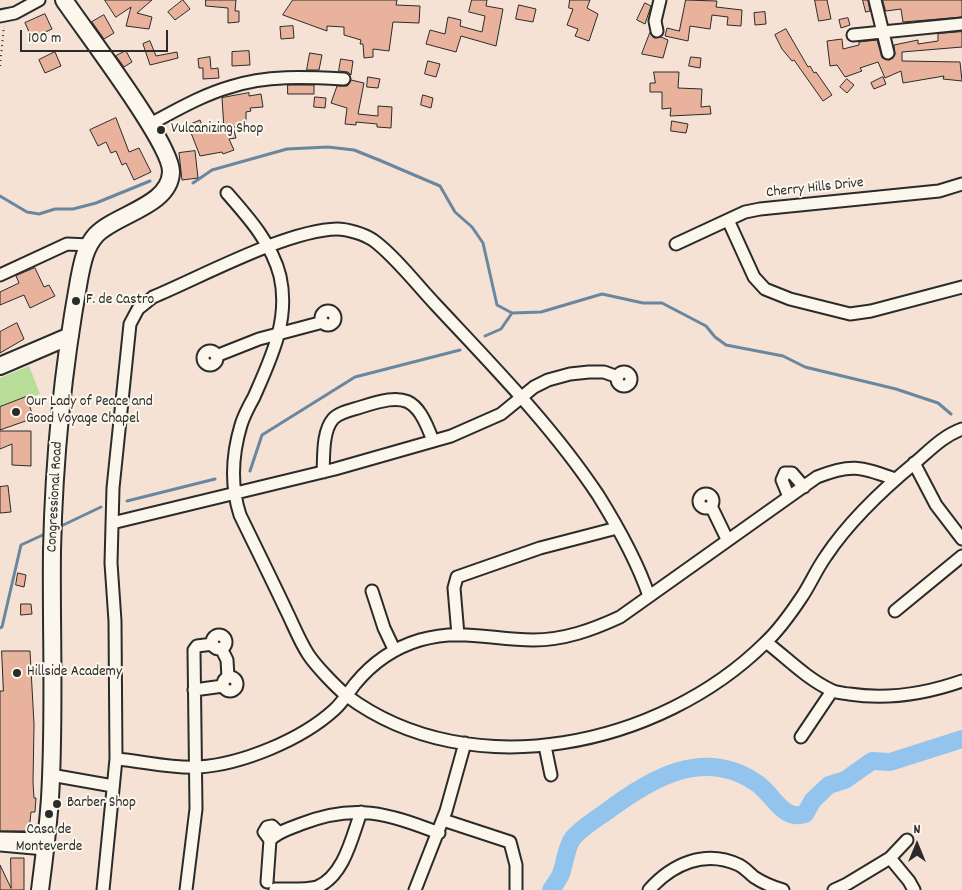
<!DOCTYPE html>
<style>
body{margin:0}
#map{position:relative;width:962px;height:890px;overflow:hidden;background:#f5e2d4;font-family:Dekko,sans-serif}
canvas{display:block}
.north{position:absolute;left:892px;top:820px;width:50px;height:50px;-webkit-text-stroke:4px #fbf7ec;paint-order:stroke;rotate:0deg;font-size:14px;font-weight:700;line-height:20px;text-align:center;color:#2b2b2b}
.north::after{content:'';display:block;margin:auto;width:18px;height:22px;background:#2b2b2b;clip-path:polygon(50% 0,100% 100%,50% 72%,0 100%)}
.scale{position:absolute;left:20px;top:30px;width:148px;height:22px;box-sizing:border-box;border:2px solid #2b2b2b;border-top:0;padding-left:6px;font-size:15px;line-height:18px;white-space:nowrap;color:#2b2b2b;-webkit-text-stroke:4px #fbf7ec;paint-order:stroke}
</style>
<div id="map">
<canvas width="962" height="890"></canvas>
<div class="north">N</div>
<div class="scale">100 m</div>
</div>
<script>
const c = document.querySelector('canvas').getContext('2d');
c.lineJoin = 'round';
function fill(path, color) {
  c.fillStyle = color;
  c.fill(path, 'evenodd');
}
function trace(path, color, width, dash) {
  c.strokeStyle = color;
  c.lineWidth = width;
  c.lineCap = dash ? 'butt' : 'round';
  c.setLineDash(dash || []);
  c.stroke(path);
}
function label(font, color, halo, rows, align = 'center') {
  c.font = font + ' Dekko,sans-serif';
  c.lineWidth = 4;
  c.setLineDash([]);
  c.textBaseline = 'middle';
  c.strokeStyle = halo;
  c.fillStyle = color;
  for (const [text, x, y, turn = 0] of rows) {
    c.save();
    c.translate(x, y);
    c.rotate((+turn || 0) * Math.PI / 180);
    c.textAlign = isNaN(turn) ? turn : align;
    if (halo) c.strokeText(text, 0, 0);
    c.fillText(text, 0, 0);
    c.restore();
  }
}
fill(new Path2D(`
 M29,366L40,394L0,409V378Z`), '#b8dd98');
trace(new Path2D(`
 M193,183L212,170L287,149L328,147L354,150L379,160L440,186L455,212L472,227L483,243L497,305L512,313L541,312L602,294L643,303H662L706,326L715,337L726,345L783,356L805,367L896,389L938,403L951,414
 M0,196L27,212L39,214L55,209H73L96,203L150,181
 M485,336L501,329L512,313
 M250,471L262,435L355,377L460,350
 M127,501L215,479
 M59,527L101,507
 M0,628L2,627L21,545L47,533`), '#6987a0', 3);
trace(new Path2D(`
 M551,890C554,885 559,879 561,874C565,863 566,847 573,838C582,827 595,820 606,812C651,778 705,746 758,784C775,797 783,821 805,814L813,800L829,785L845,780L872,761L890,762L962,739`), '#92c4ee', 18);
const building = new Path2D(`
 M105,0H152L137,13L152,17L149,29L126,26L131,7L116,17Z
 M183,0L190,9L175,20L168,12Z
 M206,0H236L235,11H239V22L228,23V8L206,6Z
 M293,0H397L396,5L420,6L419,23L393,22L389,51L373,49V57L364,58L363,44H360L361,40L344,35V27L327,26V31L283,15Z
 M472,0H487L486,6L503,9L496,46L461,36L456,52L426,44L430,30L445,34L448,17L461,20L460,26L482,32L485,16L469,12Z
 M570,0H590L587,8L598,14L589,41L575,36L578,29L567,25L573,9L569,8Z
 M686,0L717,1L716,7L742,10L741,26L727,25L728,17L712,15L710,29L690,26L688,41L665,36L667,28L679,31Z
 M815,0H827L831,19L819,21Z
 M863,0H868L870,11L866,12Z
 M883,0H962V17L903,22L901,9L886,11Z
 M645,3L651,6L645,24L637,20Z
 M519,5L536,9L533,22L516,19Z
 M765,12L766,24L755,25L754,13Z
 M45,14L52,29L32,38L25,23Z
 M104,15L114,33L104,39L92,22Z
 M848,18L850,25L841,28L839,20Z
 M293,26L294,38L281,39L280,27Z
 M786,29L808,67L810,66L814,73L816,72L832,95L823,101L794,60L792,61L782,49L775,35Z
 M962,32V47L902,52V61L960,62L962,81L943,79L944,76L903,83L901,71L885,78L878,62L860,68L862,71L845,77L837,65L830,66L827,41L842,39L843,49L859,45V42L877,40L882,58L889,60L895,55L894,45L918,40V44L938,41V34Z
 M650,33L654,38L661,37L668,40L663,58L642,54Z
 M150,41L156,56L177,52L178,58L150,65L143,44Z
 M126,51L132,62L124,67L116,56Z
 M249,51L250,65L232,66V52Z
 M55,52L61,66L45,73L39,60Z
 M310,53L322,55L319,70H307Z
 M210,57L211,69L218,68L219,78L203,79V68H199L198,59Z
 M691,57L701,58L700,68L689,66Z
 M341,59L353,61L351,75L348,72L339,71Z
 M428,61L440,64L436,77L425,74Z
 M654,72H679L678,88L702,89L701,107L710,106L711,114L670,116L671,108L662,109V92H650V83H655Z
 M368,77L380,79L378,88L367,87Z
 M883,77L886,84L874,89L871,83Z
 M847,79L854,85L847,93L840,87Z
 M351,80L364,83L358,114L378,116V106L392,107L391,128L377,127V124L356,122V125L345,124L347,108L331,103L337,86H347Z
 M288,85H314V94H288Z
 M249,93V96L261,94L263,107L250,108L251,111L246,112V127H233L236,138L229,139L234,150L223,154L222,152L200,156L188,125L200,120L205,133L224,129L222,98Z
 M423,95L433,98L431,108L421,105Z
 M315,97L326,98L325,108L314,107Z
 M116,118L129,152L139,148L151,172L134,180L126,163L122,165L116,151L111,153L106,142L98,146L90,130Z
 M672,121L688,124L686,133L671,131Z
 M195,151L198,178L182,180L179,153Z
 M35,268L44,287L49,285L55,296L30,308L24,295L0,305V292L19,283L16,276Z
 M17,323L24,339L0,353V332Z
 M26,397L34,418L0,430V407Z
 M0,431H31V466L12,465V444L0,449Z
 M8,486L11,512L0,513V487Z
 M18,573L26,575L24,587L16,585Z
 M21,604H31L32,614L21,615Z
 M2,651H30L34,724L33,783L34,798H36L35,812H31L29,831H0V691H3Z
 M11,858H24V890H0V865L11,888Z`);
fill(building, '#e8b29c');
trace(building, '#2b2b2b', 1);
const street = new Path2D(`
 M875,0L888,53
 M0,16L15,13L39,0
 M657,31L655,21L660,0
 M853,35L962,24
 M150,124C175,111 202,95 230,87C267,75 305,77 344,79
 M227,193C249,218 272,244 280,276C290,320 271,358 254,397C249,406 244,415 241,425C232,455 230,484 240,515C255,546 271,578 286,610C293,624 299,640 308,654C315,665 336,687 347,696C471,788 661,746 765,643C778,631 791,613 801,598C810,585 816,570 826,556C850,520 882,490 916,462C931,449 943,436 962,429
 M728,220L754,277L765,289L790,299L850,314L871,311L962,287
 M676,244L745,212L760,209L939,191L962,184
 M0,275L67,244L89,245
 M321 318a7 7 0 1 1 14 0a7 7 0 1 1-14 0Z
 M203 358a7 7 0 1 1 14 0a7 7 0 1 1-14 0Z
 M216,356L259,339L323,322
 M617 379a7 7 0 1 1 14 0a7 7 0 1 1-14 0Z
 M914,463L936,505L962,539
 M323,472C324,457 322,432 333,419C339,412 352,410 361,407C405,393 416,395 433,441
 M699 501a7 7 0 1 1 14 0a7 7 0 1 1-14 0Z
 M789,497L782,480L785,473H792L804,487
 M711,506L727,539
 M112,523L335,469L451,436L501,414L534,387L548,380L570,374L589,372H604L618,377
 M372,591L384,628L394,649
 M895,611L962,556
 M458,635L454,588L457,577L540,548L617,528
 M212 642a7 7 0 1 1 14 0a7 7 0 1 1-14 0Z
 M766,642C787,658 807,679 831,690C836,693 843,693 849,694C888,700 925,694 962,681
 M221,648L227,660L228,677
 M223 684a7 7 0 1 1 14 0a7 7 0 1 1-14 0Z
 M194,690L223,686
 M801,737L832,691
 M545,746L551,775
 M116,759C143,761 172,769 199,767C242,764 301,740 334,710C342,703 348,693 355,684C373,662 393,648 420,640C461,628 493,640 533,640C564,640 592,630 620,617L817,477C852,463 861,467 895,479
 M51,775L113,786
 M443,820L510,842L516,865V890
 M278,832L272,826L267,827L264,832L270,840C279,831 289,829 301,824C354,803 387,813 439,833
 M0,838L46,839
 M0,845L45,849
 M890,858L907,840
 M267,882L270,840
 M275,889C288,889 305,890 317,887C344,876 352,837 361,812
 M103,890L116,759L115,621L111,563L113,488L130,324L138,309L153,297C201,277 287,230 337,229C347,229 364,234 373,240C395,256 417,285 436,305C493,366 552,426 598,495C618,527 637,561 649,596
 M186,890L196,809L194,650L197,646L213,644
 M415,890L446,811L465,743
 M649,890C672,864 705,849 739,865C745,868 749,873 754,877C763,883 773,887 783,890
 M834,890L847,884L890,858L909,881L914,890`);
const secondary = new Path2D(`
 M0,366L70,336
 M40,890C44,859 48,829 50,798C55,716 51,633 52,550C54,460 63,368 79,280C82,264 85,247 96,235C116,214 170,206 171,172C172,144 84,30 64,0`);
trace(street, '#2b2b2b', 15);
trace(secondary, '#2b2b2b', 20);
trace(new Path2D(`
 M0,66L4,26`), '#2b2b2b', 2, [1, 4]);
trace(street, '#fbf7ec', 11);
trace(secondary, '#fbf7ec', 16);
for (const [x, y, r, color] of [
 [161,130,5,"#2b2b2b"],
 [76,301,5,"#2b2b2b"],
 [16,412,5,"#2b2b2b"],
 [17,673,5,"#2b2b2b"],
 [57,804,5,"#2b2b2b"],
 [49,814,5,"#2b2b2b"]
]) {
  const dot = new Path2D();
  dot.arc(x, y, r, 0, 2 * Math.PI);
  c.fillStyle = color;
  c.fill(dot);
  trace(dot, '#fbf7ec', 2);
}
label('15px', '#2b2b2b', '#fbf7ec', [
 ["Vulcanizing Shop",171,130],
 ["F. de Castro",86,301],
 ["Our Lady of Peace and",26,403],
 ["Good Voyage Chapel",26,420],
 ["Hillside Academy",27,673],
 ["Barber Shop",67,804],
 ["Casa de",49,831,"center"],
 ["Monteverde",49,848,"center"]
], 'left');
label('15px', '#2b2b2b', '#fbf7ec', [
 ["Cherry Hills Drive",815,189,-6],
 ["Congressional Road",56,497,-87]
]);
</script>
